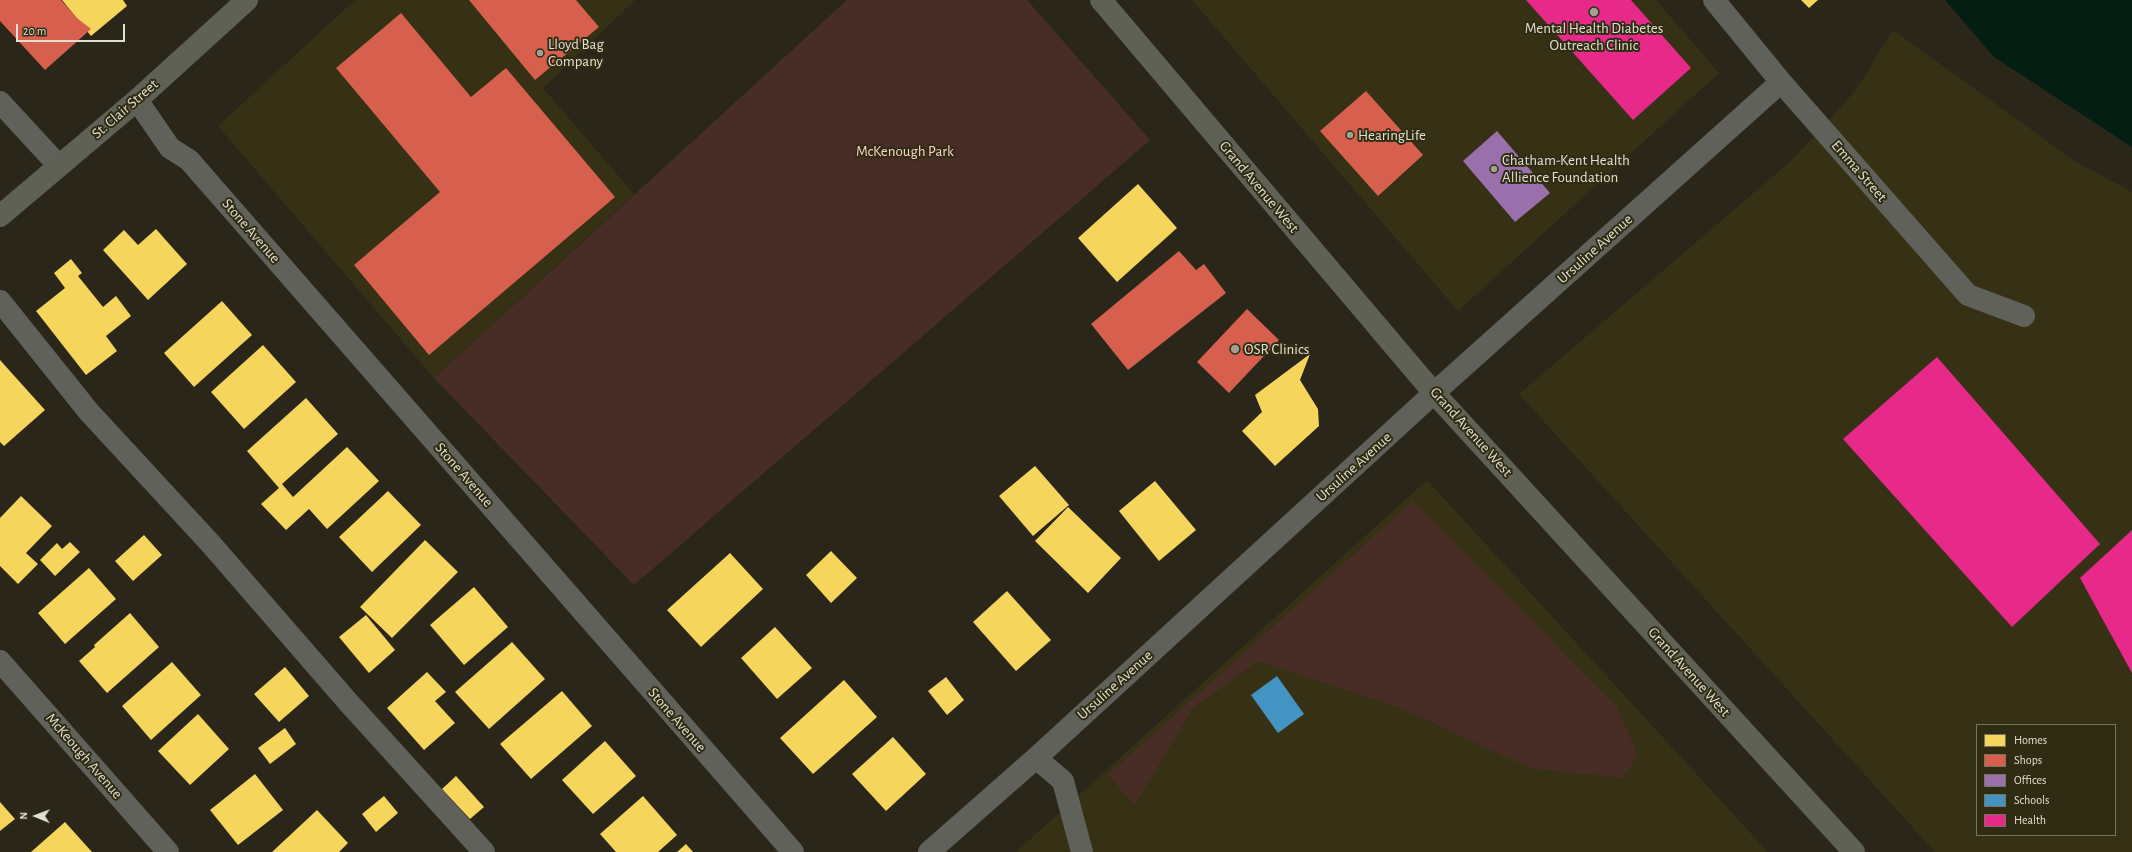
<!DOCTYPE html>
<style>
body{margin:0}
#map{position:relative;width:2132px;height:852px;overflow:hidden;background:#2a271a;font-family:"Alegreya Sans",sans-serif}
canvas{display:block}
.legend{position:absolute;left:1976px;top:724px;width:140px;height:112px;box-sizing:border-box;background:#302c14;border:1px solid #777460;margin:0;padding:5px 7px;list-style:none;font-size:12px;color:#e1dfd1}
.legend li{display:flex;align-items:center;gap:8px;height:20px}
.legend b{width:20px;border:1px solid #777460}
.north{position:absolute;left:16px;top:796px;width:40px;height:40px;-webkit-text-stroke:3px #302c14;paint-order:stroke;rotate:271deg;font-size:11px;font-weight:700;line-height:16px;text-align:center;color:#e1dfd1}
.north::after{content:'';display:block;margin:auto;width:14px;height:18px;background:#e1dfd1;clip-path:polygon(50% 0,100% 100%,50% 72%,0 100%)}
.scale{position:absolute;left:16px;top:24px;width:109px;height:18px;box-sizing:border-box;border:2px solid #e1dfd1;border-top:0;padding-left:5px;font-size:12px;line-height:14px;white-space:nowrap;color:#e1dfd1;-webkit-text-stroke:3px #302c14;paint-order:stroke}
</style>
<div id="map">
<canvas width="2132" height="852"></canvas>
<ul class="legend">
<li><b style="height:11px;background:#f6d55c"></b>Homes</li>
<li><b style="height:11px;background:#d6604d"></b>Shops</li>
<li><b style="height:11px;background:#9970ab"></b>Offices</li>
<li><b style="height:11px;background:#4393c3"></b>Schools</li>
<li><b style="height:11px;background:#e7298a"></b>Health</li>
</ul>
<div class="north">N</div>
<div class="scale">20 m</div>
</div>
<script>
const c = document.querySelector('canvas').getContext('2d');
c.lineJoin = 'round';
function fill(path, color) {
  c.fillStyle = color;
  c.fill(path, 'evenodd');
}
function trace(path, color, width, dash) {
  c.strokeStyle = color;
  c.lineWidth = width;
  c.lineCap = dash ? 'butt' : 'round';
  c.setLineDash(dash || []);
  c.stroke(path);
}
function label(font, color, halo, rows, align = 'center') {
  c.font = font + ' "Alegreya Sans",sans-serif';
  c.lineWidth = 4;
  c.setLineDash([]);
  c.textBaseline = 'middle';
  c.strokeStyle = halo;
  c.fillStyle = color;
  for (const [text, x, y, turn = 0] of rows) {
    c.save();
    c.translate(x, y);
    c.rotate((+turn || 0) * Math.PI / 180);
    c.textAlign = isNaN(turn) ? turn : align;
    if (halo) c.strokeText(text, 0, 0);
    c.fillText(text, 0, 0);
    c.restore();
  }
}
fill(new Path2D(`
 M355,0H635L543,88L634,194L434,378L218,126Z
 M1192,0H1656L1719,73L1458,311Z
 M1893,30L2076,162L2132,192V852H1935L1519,394L1791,161L1856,90ZM1977,725H2115V835H1977Z
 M1427,480L1768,852H1016Z`), '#363114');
fill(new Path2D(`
 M847,0H1027L1150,140L634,585L434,378Z
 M1413,501L1617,707L1638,755L1622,778L1530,768L1401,708L1258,661L1192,709L1135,805L1108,775Z`), '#482d26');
fill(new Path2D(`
 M1945,0H2132V147L1994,57Z`), '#041e14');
fill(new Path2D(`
 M62,0H123L127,6L91,36Z
 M1801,0H1818L1809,8Z
 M1138,184L1177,228L1117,282L1078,238Z
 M156,229L187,264L148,300L103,250L124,230L138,245Z
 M71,259L82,273L78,276L103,307L116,296L131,316L106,336L117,351L86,375L36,311L65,288L54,273Z
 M222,301L252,335L194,387L164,353Z
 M263,345L296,382L244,429L211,392Z
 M1310,354L1300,380L1318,409L1319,426L1275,466L1242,431L1262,412L1255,395Z
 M0,360L45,410L4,446L0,442Z
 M306,398L338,434L282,484L293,497L347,447L379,481L327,529L309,509L286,530L261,504L279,488L247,451Z
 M1035,466L1069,505L1033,536L999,496Z
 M1155,481L1196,530L1159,561L1119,511Z
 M388,491L421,525L372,572L339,537Z
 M21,496L52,526L26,553L38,564L18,584L0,566V518Z
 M1068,507L1121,558L1088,593L1035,541Z
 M144,535L162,555L133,581L115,561Z
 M425,540L458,572L392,638L360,607Z
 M70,542L80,552L55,576L40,560L57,543L62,549Z
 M831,551L857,578L831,603L806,575Z
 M730,553L763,589L701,647L667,610Z
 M89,568L116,599L65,644L38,613Z
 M474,587L508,627L464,665L430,625Z
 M1007,591L1051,640L1016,671L973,622Z
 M130,613L159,647L107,693L79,661L95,647L94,645Z
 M366,615L395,650L369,673L339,637Z
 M775,627L812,668L777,699L741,658Z
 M512,642L545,679L489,729L455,692Z
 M172,662L201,695L151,740L122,706Z
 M285,667L309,696L279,722L254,694Z
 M427,672L446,692L435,701L455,723L424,750L387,708Z
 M946,677L964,700L947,715L928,691Z
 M844,680L877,717L813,774L780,738Z
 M562,691L592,726L531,779L500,744Z
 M198,714L229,749L190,785L158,751Z
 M285,728L296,744L270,764L258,748Z
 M893,737L926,774L886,811L852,774Z
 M605,741L636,776L593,814L562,780Z
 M255,774L283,810L238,845L210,810Z
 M456,776L484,807L470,819L442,789Z
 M384,796L398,813L376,832L362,814Z
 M643,796L677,835L658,852H616L600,834Z
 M0,802L15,819L0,831Z
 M317,810L348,843L339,852H272Z
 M65,822L92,852H31Z
 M686,844L693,852H677Z`), '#f6d55c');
fill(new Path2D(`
 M0,0H61L77,18L91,29L45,70L0,21Z
 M469,0H576L599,27L535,80Z
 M401,13L471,97L506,68L615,197L429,355L354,265L440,192L336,68Z
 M1366,91L1423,155L1378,196L1320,131Z
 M1179,251L1196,270L1204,264L1226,293L1128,370L1091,324Z
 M1247,309L1279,340L1229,393L1197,362Z`), '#d6604d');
fill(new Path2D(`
 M1497,131L1550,193L1515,222L1463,161Z`), '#9970ab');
fill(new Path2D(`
 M1277,676L1304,714L1278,733L1251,695Z`), '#4393c3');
fill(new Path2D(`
 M1526,0H1631L1691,68L1633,120Z
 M1937,357L2100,544L2012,627L1843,439Z
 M2132,530V673L2080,578Z`), '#e7298a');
trace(new Path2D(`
 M1714,0L1781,82L1968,295L2024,316
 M137,100L170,148L189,160L793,852
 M0,102L59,166
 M0,301L89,412L210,543L348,702L484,852
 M0,661L168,852
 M1036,758L1063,781L1082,852
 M929,852L1036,758L1434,393L1781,82`), '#60615b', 22);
trace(new Path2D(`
 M1101,0L1434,393L1854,852
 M0,216L137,100L247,0`), '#606156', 22);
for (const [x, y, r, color] of [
 [1594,12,5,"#a19f91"],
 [540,53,4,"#a19f91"],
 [1350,135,4,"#a19f91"],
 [1494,169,4,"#a19f91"],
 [1235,349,5,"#a19f91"]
]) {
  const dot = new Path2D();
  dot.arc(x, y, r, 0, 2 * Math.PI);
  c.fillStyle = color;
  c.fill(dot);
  trace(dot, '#302c14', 1.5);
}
label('15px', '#e1dfd1', '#302c14', [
 ["Mental Health Diabetes",1594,28,"center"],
 ["Outreach Clinic",1594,45,"center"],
 ["Lloyd Bag",548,44],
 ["Company",548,61],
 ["HearingLife",1358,135],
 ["Chatham-Kent Health",1502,160],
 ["Allience Foundation",1502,177],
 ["OSR Clinics",1244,349]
], 'left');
label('15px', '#e1dfd1', '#302c14', [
 ["St. Clair Street",125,109,-41],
 ["Emma Street",1859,171,49],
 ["Grand Avenue West",1259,187,50],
 ["Stone Avenue",251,231,49],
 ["Ursuline Avenue",1595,249,-42],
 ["Grand Avenue West",1471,432,48],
 ["Ursuline Avenue",1354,467,-42],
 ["Stone Avenue",464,475,49],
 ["Grand Avenue West",1689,672,48],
 ["Ursuline Avenue",1115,685,-42],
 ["Stone Avenue",677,720,49],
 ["McKeough Avenue",84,756,49]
]);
label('15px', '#fcd1c9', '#302c14', [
 ["McKenough Park",905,151]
]);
</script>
